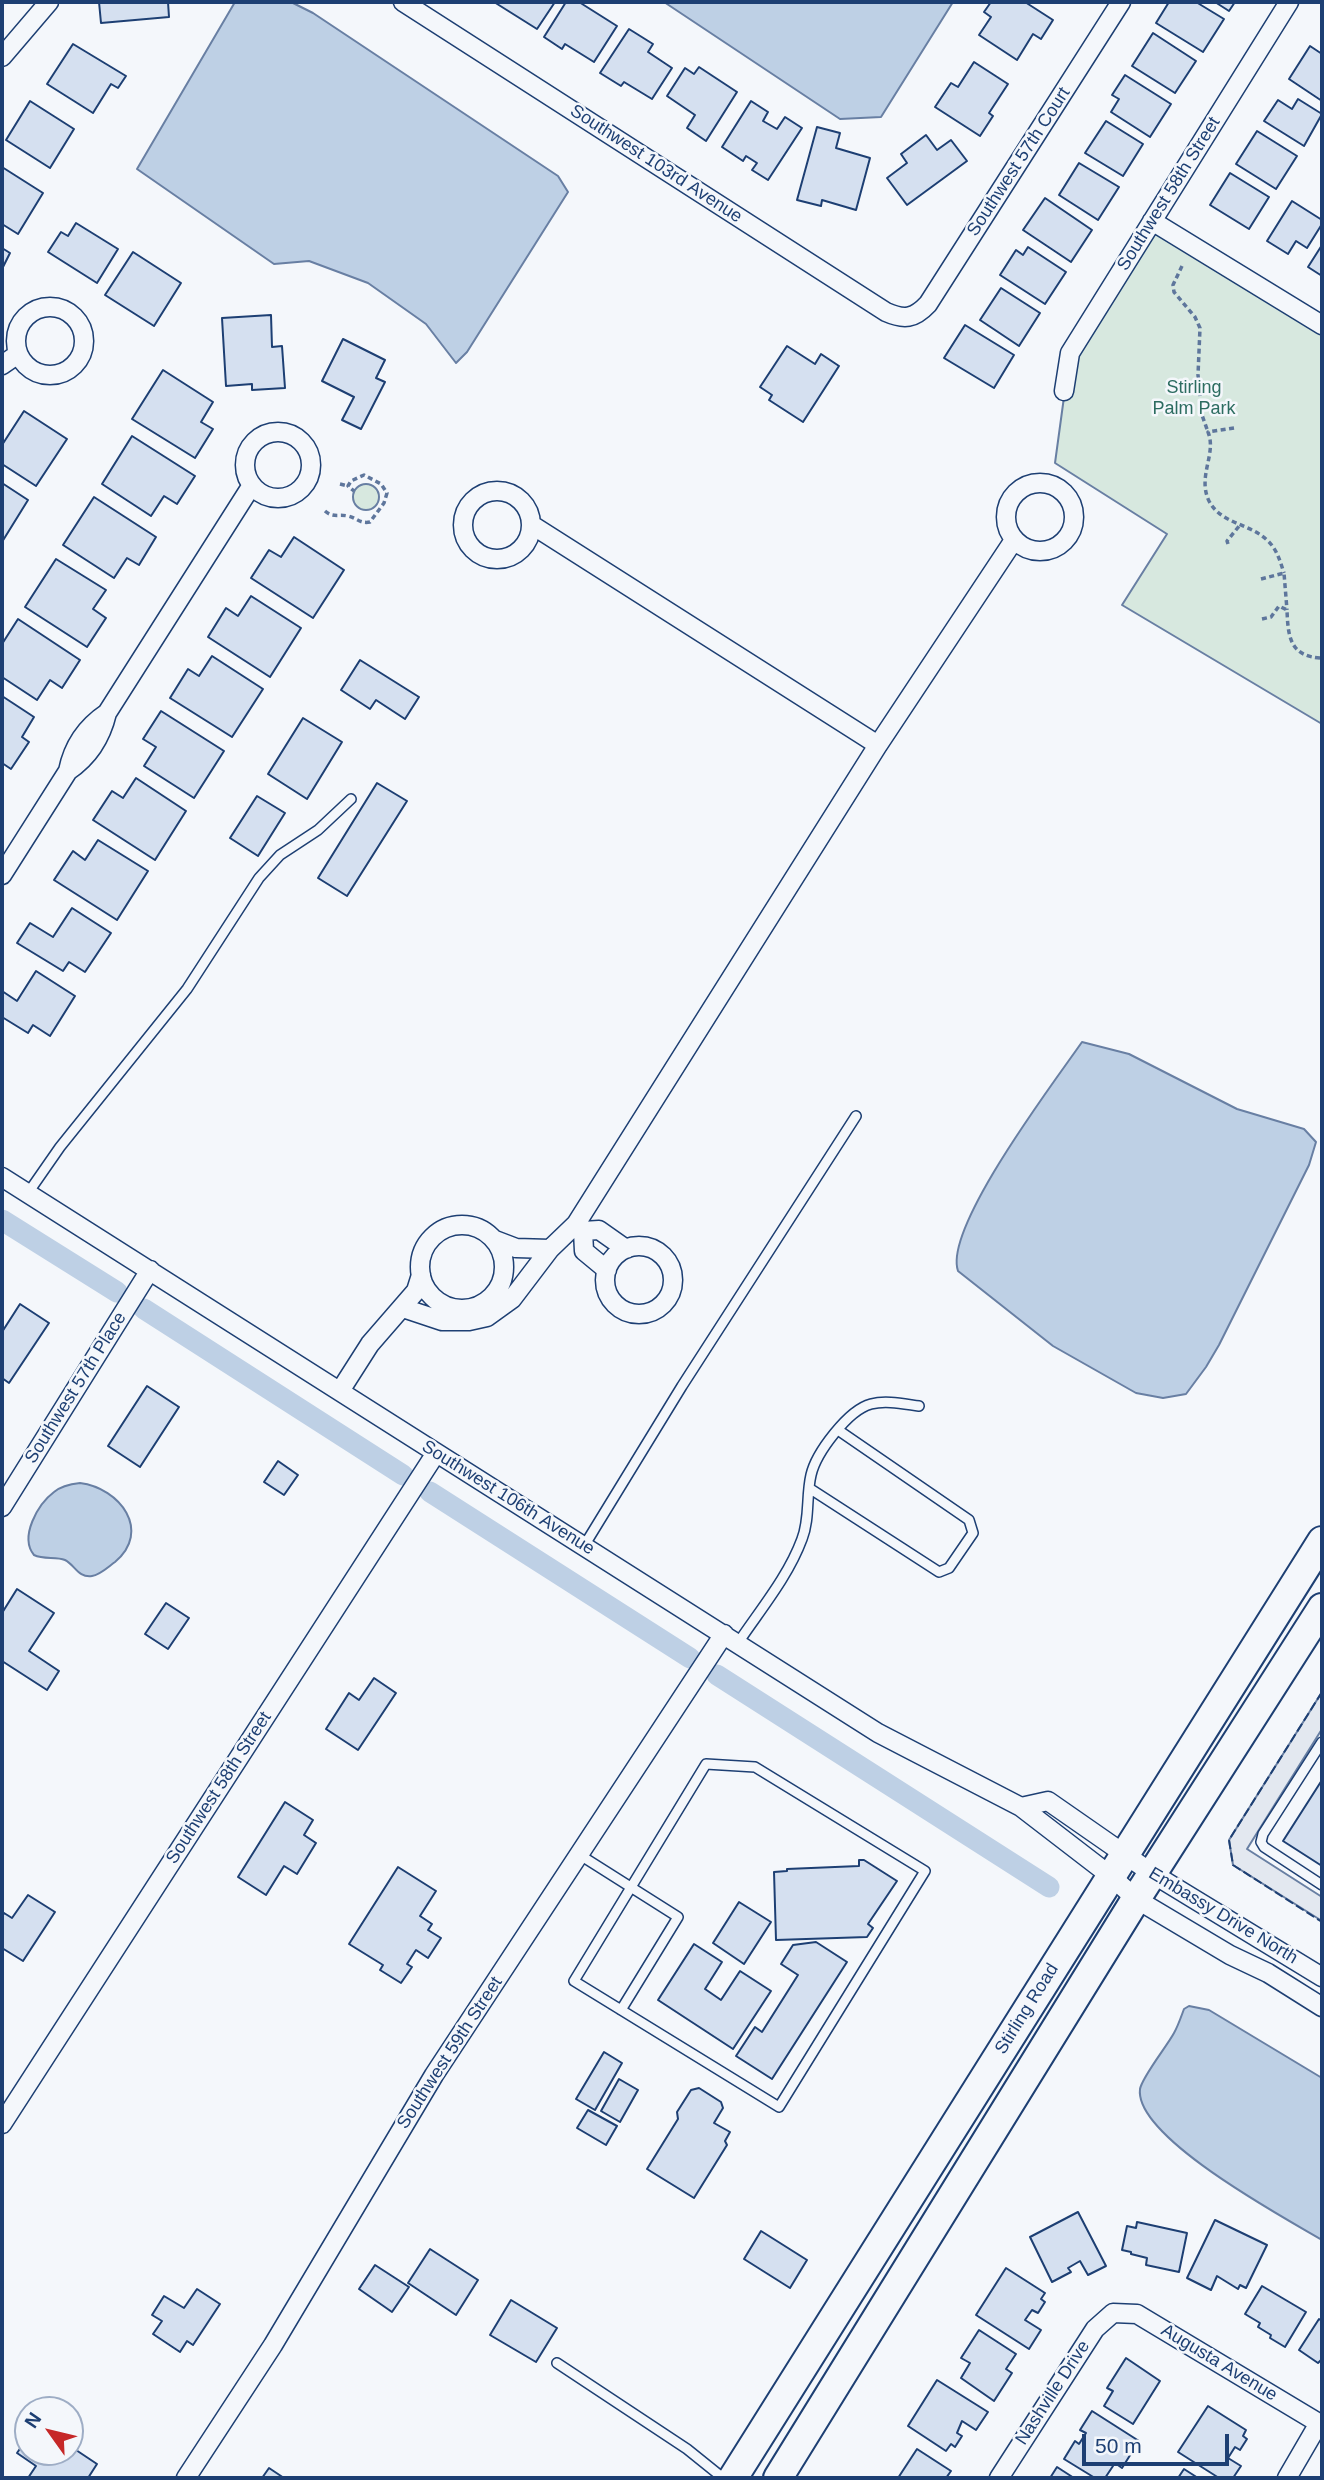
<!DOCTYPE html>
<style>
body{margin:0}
#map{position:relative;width:1324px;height:2480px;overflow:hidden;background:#f4f7fb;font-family:Arial,sans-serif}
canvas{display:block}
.frame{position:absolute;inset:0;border:4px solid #1d3f73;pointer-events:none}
.north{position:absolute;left:14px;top:2396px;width:70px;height:70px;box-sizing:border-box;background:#f4f7fb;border:2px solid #9eadc5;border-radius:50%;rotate:304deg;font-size:19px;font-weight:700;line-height:28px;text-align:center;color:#1d3f73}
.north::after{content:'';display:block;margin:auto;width:24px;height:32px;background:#c62828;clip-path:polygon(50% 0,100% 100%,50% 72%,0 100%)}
.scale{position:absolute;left:1082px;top:2434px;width:147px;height:32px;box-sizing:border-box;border:4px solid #1d3f73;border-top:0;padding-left:9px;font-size:21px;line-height:24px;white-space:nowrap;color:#1d3f73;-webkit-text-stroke:5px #f4f7fb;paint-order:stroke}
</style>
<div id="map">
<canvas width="1324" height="2480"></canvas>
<div class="frame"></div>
<div class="north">N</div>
<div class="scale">50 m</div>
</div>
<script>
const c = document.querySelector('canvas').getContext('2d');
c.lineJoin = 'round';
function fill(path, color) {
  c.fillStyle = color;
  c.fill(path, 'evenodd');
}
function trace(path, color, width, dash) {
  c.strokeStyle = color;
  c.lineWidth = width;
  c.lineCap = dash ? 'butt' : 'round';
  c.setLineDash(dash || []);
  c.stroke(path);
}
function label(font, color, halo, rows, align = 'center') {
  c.font = font + ' Arial,sans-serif';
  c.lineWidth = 5;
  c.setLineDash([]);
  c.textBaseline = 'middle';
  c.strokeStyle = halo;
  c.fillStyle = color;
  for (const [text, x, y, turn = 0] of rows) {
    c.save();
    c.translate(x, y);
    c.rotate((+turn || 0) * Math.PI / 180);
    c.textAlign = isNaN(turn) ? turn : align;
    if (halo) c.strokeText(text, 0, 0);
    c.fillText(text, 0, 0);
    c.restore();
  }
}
const green = new Path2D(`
 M1152,221L1322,328V724L1122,605L1167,534L1055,463L1070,353Z
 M353 497a13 13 0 1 1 26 0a13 13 0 1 1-26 0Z`);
fill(green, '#d7e8df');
trace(green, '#687fa3', 2);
const parking = new Path2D(`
 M1322,1692V1729L1247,1849L1322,1897V1921L1233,1865L1229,1840Z`);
fill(parking, '#e3e8f0');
trace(parking, '#687fa3', 2);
const water = new Path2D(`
 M235,2H291L313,13L558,176L568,192L467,352L456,363L426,324L368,283L309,261L274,264L137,169Z
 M664,2H953L881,117L840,119Z
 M1082,1042L1129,1054L1237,1109L1304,1129L1316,1142L1309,1165L1219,1345L1206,1367L1186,1394L1163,1398L1136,1393L1053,1346L958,1271C943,1228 1055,1081 1082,1042Z
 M80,1483C120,1488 152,1531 115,1562C108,1567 100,1575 92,1576C78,1578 75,1565 65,1560C56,1556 44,1560 34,1555C19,1537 38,1504 54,1492C61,1486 71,1484 80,1483Z
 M1189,2006L1209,2010L1322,2078V2240C1285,2218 1134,2137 1140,2089C1142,2077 1167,2046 1174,2033C1178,2026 1181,2017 1184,2009Z`);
fill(water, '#bed0e5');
trace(water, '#687fa3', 2);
trace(new Path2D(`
 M2,1220L117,1292
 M144,1309L403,1475
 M430,1492L690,1658
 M717,1675L1049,1887`), '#bed0e5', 21);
const building = new Path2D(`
 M99,2H168L169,17L101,23Z
 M494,2H555L537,29Z
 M566,2H579L617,26L594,62L565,44L562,49L544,37Z
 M991,2H1025L1053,20L1041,39L1033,34L1017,60L979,35L991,17L984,12Z
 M1169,2H1196L1224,19L1203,52L1156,23Z
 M1215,2H1235L1229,11Z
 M629,29L653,44L648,52L672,68L652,99L624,82L621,86L600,73Z
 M1153,33L1196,61L1175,93L1132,66Z
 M73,44L126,76L118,88L111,84L93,113L47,84Z
 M1310,46L1322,54V101L1289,79Z
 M974,62L1008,84L989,113L993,116L980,136L935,107L951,83L958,87Z
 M699,67L737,92L706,141L687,128L695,115L667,96L685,68L694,74Z
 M1125,75L1171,104L1150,137L1111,112L1119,99L1112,95Z
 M1298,99L1322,114L1304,146L1264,121L1278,100L1292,109Z
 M30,101L74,129L50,168L6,140Z
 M751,101L768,112L763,121L777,129L785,117L802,128L768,180L752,170L757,163L746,156L743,161L722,147Z
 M1106,121L1143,144L1123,176L1085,153Z
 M817,127L840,133L836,148L870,158L856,210L822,200L821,206L797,200Z
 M1257,131L1297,156L1276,189L1236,164Z
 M926,135L937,150L951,140L967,161L907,205L887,178L907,163L901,154Z
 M1079,163L1119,187L1098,220L1059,195Z
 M2,167L43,193L18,234L2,224Z
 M1230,173L1269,197L1249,229L1210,205Z
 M1045,198L1092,230L1071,262L1023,230Z
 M1292,201L1322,220V224L1307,248L1296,241L1288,254L1267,241Z
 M76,223L118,249L97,283L48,252L61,232L68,236Z
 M1322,245V276L1308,267Z
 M1028,247L1066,272L1045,304L1000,275L1016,250L1023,255Z
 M2,248L10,253L2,269Z
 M133,252L181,283L154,326L105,295Z
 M1001,288L1040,313L1019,346L980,320Z
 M271,315L272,347L282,346L285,388L252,390V384L226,386L222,318Z
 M965,325L1014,355L994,388L944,358Z
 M343,339L385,360L376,378L385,382L361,429L342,420L354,397L322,381Z
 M787,346L815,364L821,354L839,366L803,422L769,400L772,395L760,387Z
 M163,370L213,402L201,422L213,429L195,458L132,419Z
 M24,411L67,439L36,486L2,464V445Z
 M132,436L195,476L177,504L164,496L151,516L102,484Z
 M2,483L28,500L2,542Z
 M94,497L156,537L139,565L127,558L114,578L63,545Z
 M294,537L344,570L313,618L251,578L269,550L281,557Z
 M56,559L106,590L93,609L106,618L87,647L25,607Z
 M251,596L301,628L270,677L208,637L226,608L238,616Z
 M18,619L80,660L62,688L50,680L37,700L2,677V644Z
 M212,656L263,689L232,737L170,698L188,669L199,676Z
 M360,660L419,697L405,719L376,700L370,709L341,690Z
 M2,696L34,717L22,737L29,742L11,769L2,763Z
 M161,711L224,751L194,798L144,766L156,747L143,739Z
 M303,718L342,742L307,799L268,774Z
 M136,778L186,811L155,860L93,820L112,791L123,798Z
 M377,783L407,801L347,896L318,878Z
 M257,796L285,813L258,856L230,838Z
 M98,840L148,871L117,920L54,880L73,851L85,860Z
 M72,908L111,933L85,972L69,962L63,971L17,943L30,923L53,937Z
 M36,971L75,996L50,1036L33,1025L28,1033L2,1017V991L17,1001Z
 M20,1304L49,1323L9,1383L2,1378V1332Z
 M147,1386L179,1407L140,1467L108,1446Z
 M278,1461L298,1475L284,1495L264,1482Z
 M17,1589L54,1613L29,1651L59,1671L47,1690L2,1661V1613Z
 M166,1603L189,1618L168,1649L145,1634Z
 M374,1678L396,1693L358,1750L326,1729L349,1693L359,1700Z
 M1322,1780V1866L1283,1841Z
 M285,1802L313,1820L304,1835L316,1843L297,1874L284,1866L266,1895L238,1877Z
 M859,1860H864L897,1881L868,1924L873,1928L867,1937L776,1940L774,1872L787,1871V1869L859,1866Z
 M398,1867L436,1891L420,1916L432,1924L428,1930L441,1938L428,1958L416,1950L407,1964L412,1967L401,1983L380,1970L383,1965L349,1944Z
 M28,1895L55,1912L23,1961L2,1948V1917L4,1913L12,1918Z
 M739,1902L771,1922L744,1964L713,1943Z
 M816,1942L847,1962L772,2079L736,2056L755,2027L762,2032L798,1975L781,1964L793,1945Z
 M694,1944L722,1962L705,1989L721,2000L740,1971L771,1991L733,2049L658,2000Z
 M604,2052L622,2063L595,2110L576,2099Z
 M619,2079L638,2090L620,2122L601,2111Z
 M699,2088L721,2102L723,2108L714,2123L730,2132L725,2141L727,2145L694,2198L647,2169L678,2119L677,2112L691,2090Z
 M588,2110L617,2126L606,2145L577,2128Z
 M1078,2212L1106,2266L1088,2275L1080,2261L1068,2268L1071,2272L1052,2282L1030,2237Z
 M1215,2220L1267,2245L1246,2288L1240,2285L1238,2289L1217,2276L1211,2290L1187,2278Z
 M1137,2222L1187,2233L1179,2272L1146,2265L1147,2258L1131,2254V2252L1122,2250L1127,2226L1136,2228Z
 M761,2231L807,2260L790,2288L744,2259Z
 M430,2249L478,2280L456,2315L408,2283Z
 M375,2265L409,2287L392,2312L359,2289Z
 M1006,2268L1045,2293L1041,2299L1045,2302L1038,2313L1032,2310L1025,2320L1041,2330L1029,2349L976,2315Z
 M1262,2286L1306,2312L1285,2347L1270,2338L1271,2335L1258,2327L1260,2323L1245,2314Z
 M197,2289L220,2304L193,2345L187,2341L180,2352L153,2334L162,2321L152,2315L164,2296L184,2308Z
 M511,2300L557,2328L536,2362L490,2335Z
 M1319,2319L1322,2321V2359L1318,2363L1299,2350Z
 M979,2330L1016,2354L1006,2369L1012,2373L994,2401L961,2378L970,2363L961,2358Z
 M1126,2358L1160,2381L1133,2424L1104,2406L1113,2391L1107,2388Z
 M937,2380L988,2412L976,2430L962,2421L957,2433L962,2436L955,2447L951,2444L946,2451L908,2426Z
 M1208,2406L1246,2430L1243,2436L1247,2439L1240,2450L1235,2447L1228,2458L1241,2466L1233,2478H1219L1178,2452Z
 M1092,2411L1139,2441L1122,2468L1115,2463L1105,2478H1095L1064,2459L1075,2441L1079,2444L1086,2433L1080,2430Z
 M28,2437V2452H70V2446L97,2464L88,2478H28L36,2466L17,2453Z
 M917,2449L951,2471L946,2478H898Z
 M1057,2467L1074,2478H1050Z
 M269,2468L284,2478H262Z
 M1184,2469L1198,2478H1178Z`);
fill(building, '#d5e0f0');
trace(building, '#1d3f73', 2);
const service = new Path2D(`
 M28,1193L60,1147L187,989L259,878L280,855L318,830L351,799
 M809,1488L939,1572L949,1568L973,1533L969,1520L838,1430
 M584,1546L682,1386L856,1116
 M738,1643C760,1610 788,1577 802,1539C810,1519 806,1496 811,1475C816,1453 848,1410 871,1404C886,1400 904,1404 919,1406
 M1322,1742L1263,1834L1261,1842L1264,1847L1322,1885
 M706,1764L755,1767L925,1871L779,2107L574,1981Z
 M580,1855L678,1917L621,2010
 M557,2363L687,2449L723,2478`);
const minor = new Path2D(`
 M403,2L886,312C904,320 914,319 928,304L1121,2
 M2,57L49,2
 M1152,221L1322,325
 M16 341a34 34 0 1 1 68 0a34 34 0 1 1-68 0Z
 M2,365L18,354
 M1064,391L1070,353L1289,2
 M245 465a33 33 0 1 1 66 0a33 33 0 1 1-66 0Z
 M1006 517a34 34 0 1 1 68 0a34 34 0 1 1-68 0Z
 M463 525a34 34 0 1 1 68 0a34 34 0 1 1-68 0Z
 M532,525L878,745
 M68,771C89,757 101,738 107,713L252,485
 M2,875L68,771C73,746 86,727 107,713
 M2,1177L878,1733L1021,1807L1112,1877L1136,1899L1230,1955L1268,1973L1322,2007
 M576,1224L583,1231L584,1251L607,1270
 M420 1267a42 42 0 1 1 84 0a42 42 0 1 1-84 0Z
 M583,1231L599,1230L626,1249
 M495,1240L516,1248L550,1249
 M605 1280a34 34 0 1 1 68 0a34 34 0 1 1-68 0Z
 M403,1308L442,1321H469L487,1317L512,1299L550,1249L576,1224L878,745L1014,540
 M340,1391L370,1344L416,1291L421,1275
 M2,1507L150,1270
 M1021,1807L1048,1801L1153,1874L1322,1977
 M2,2124L436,1453
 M186,2478L273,2345L434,2075L724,1634
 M999,2478L1095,2329L1113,2313L1137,2314L1322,2425
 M1287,2478L1319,2423`);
const primary = new Path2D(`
 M733,2478L1322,1541
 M778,2478L1136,1899L1322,1608`);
trace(service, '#1d3f73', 12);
trace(minor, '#1d3f73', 21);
trace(primary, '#1d3f73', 32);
trace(new Path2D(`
 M1182,266L1173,285L1174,292L1195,317L1200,328L1198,375L1202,415L1208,432
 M1234,428L1208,432C1217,454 1197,476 1209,501C1221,524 1249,523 1267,540C1277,549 1280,561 1284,573
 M340,484L348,486
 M325,511C333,518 338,514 348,516C357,518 360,524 370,522L384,503L387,493L381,484L364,475L351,481L348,486L354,491
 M1228,544L1227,541L1240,525
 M1261,579L1284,573L1287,610
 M1262,619L1271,617L1279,606L1287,610C1288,637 1290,657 1322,658`), '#5e769c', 3.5, [5, 3.5]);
trace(service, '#f4f7fb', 9);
trace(minor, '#f4f7fb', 18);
trace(primary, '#f4f7fb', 28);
trace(new Path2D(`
 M1322,1692L1229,1840L1233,1865L1322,1922`), '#1d3f73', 2, [9, 3.5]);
label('18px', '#1d3f73', '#f4f7fb', [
 ["Southwest 57th Court",1019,162,-57],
 ["Southwest 103rd Avenue",656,164,33],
 ["Southwest 58th Street",1169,194,-58],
 ["Southwest 57th Place",76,1388,-58],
 ["Southwest 106th Avenue",508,1498,32],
 ["Southwest 58th Street",219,1788,-57],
 ["Embassy Drive North",1223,1916,31],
 ["Stirling Road",1027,2009,-58],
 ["Southwest 59th Street",450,2053,-57],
 ["Augusta Avenue",1219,2363,31],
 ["Nashville Drive",1053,2393,-57]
]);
label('18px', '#2c6c60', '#f4f7fb', [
 ["Stirling",1194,388],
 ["Palm Park",1194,409]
]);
</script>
